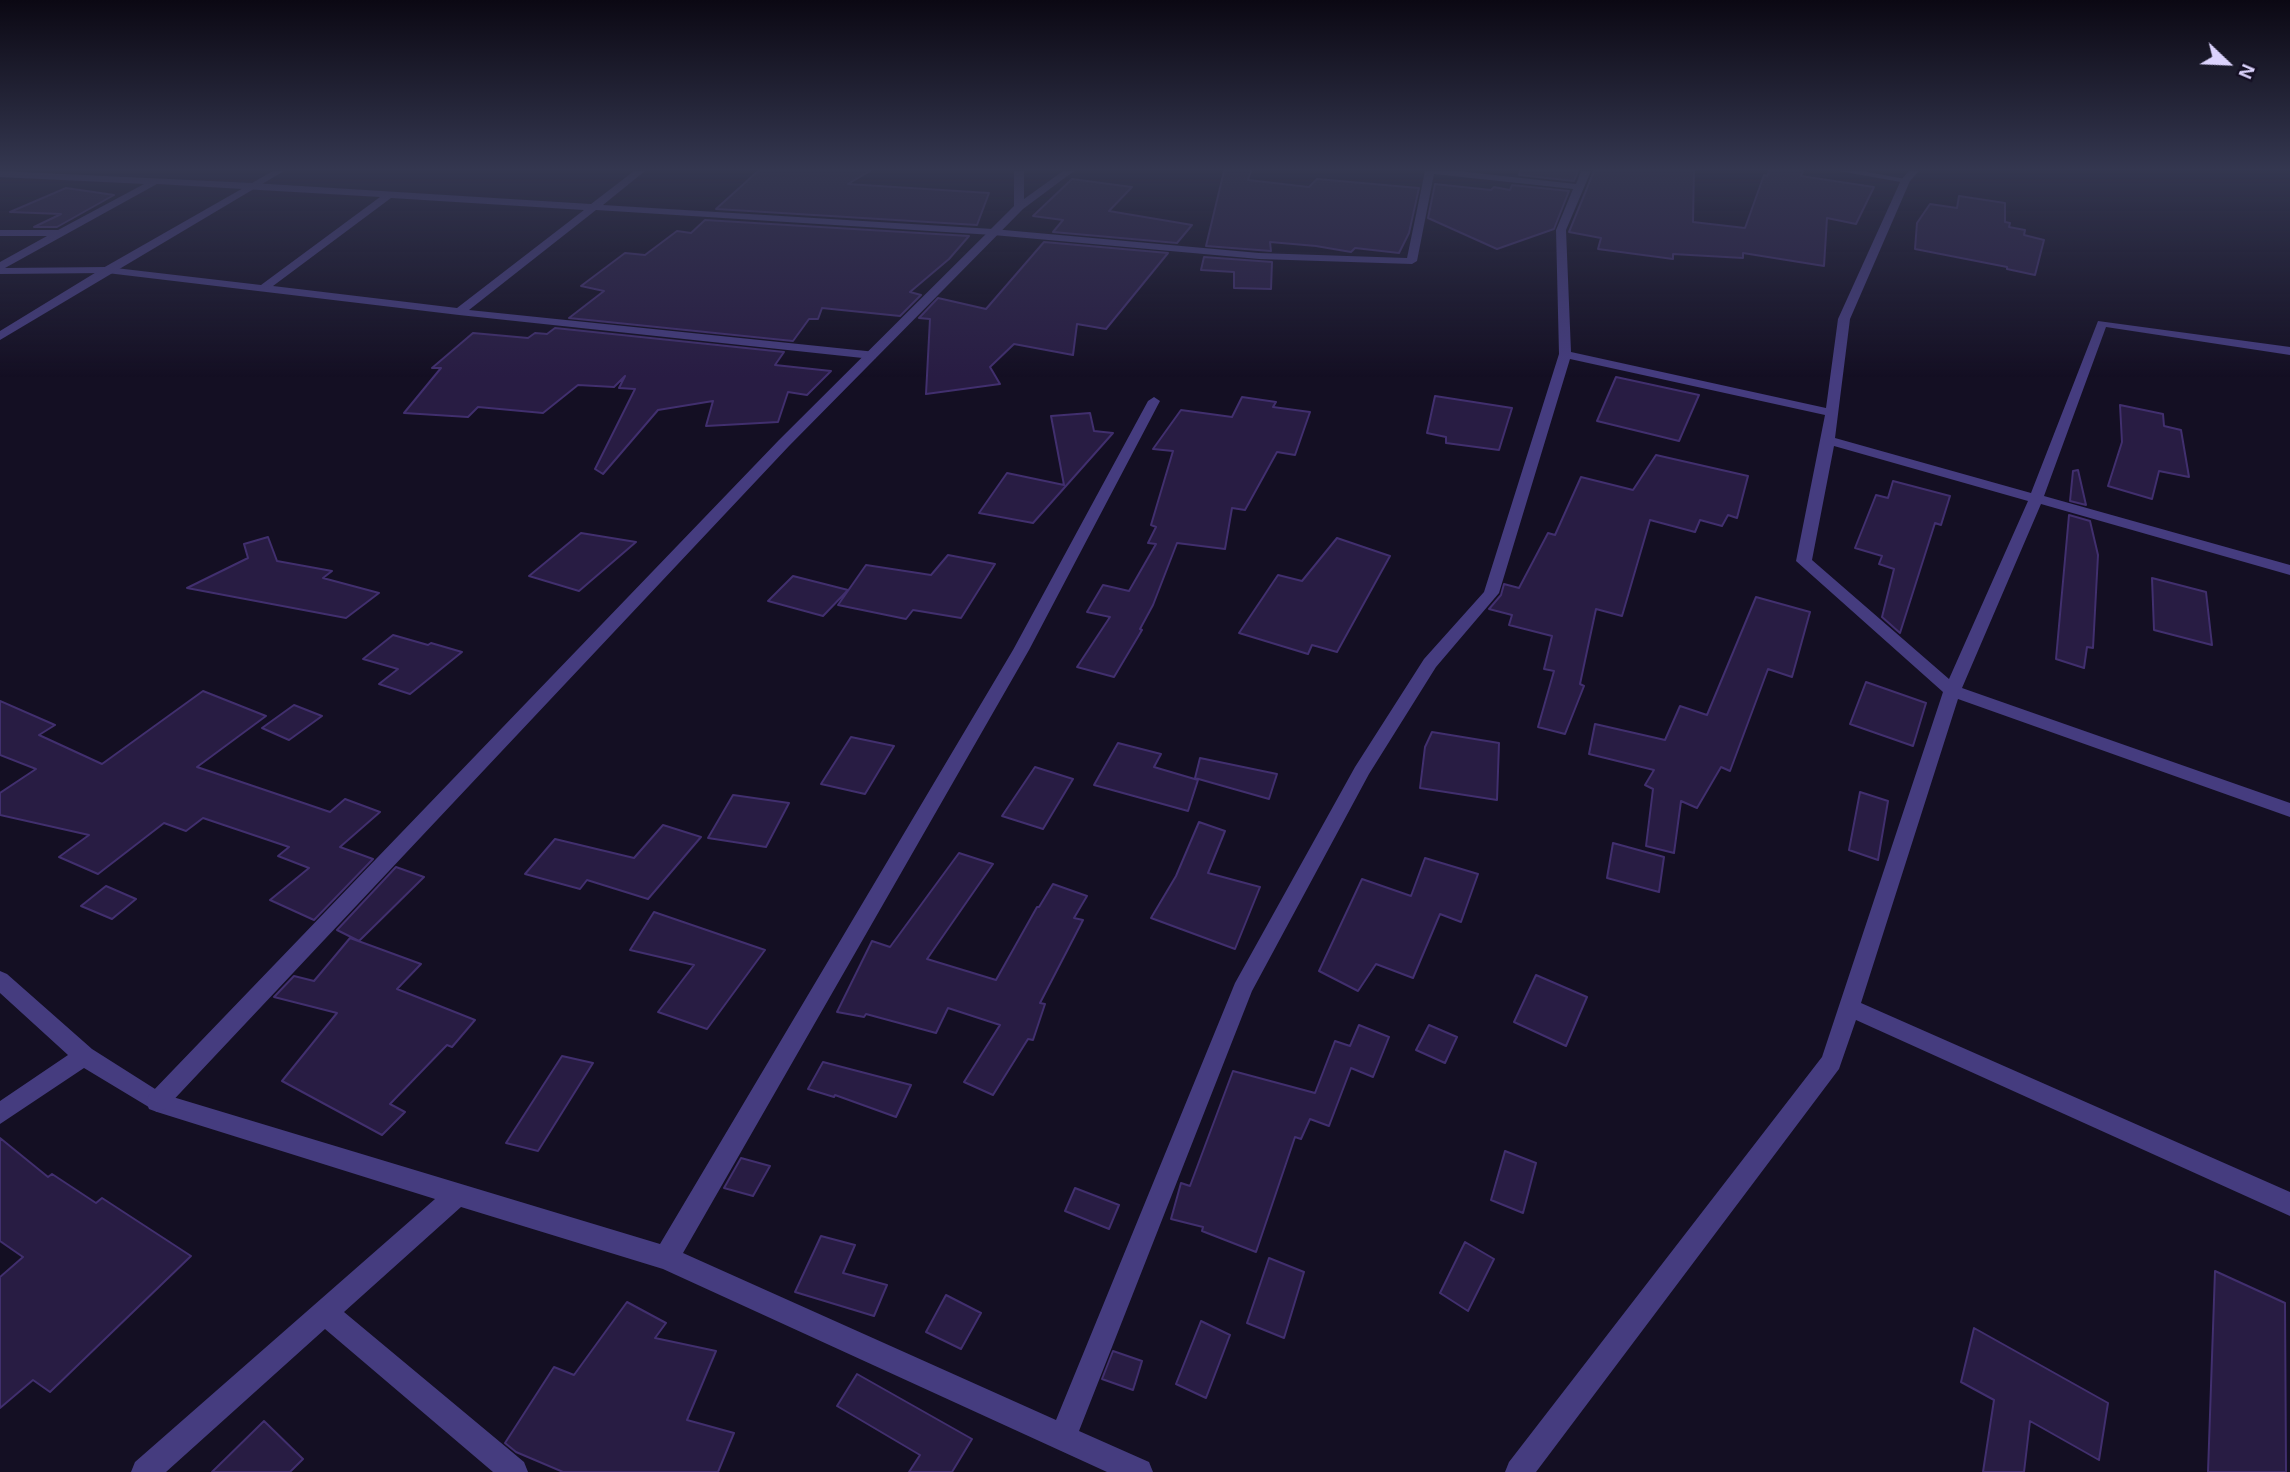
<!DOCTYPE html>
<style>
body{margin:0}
#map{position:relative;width:2290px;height:1472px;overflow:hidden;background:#140f23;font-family:Arial,sans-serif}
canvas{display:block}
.north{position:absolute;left:2192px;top:28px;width:70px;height:70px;-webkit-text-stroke:5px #140f23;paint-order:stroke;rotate:113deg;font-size:19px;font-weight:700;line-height:28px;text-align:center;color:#dcd3fd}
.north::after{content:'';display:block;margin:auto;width:24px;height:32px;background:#dcd3fd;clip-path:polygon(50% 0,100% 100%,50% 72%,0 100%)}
</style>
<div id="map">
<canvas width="2290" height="1472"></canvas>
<div class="north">N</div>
</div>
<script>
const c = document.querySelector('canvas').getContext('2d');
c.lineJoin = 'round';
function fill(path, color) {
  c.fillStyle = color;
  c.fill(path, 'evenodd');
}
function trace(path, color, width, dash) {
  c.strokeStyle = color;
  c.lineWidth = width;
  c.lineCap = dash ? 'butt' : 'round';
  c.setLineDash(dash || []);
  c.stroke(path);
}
const building = new Path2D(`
 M758,171H870L848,184L989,193L977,225L716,209Z
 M1224,171H1251L1248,180L1309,187L1317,179L1419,188L1409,233L1399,253L1355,248L1351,252L1316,246L1270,242L1271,251L1206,246Z
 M1521,171H1578L1574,181L1519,175Z
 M1594,171H1694L1693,222L1745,228L1764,175L1767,176L1769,171H1803L1801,176L1874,187L1856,224L1827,218L1824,266L1743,253V258L1673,254V259L1598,249L1601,238L1569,232Z
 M1072,179L1132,187L1109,211L1192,225L1177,243L1053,232L1063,220L1033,216Z
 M1435,184L1491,190L1494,187L1510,190L1512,185L1569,191L1554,229L1497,249L1428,218Z
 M66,188L114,195L57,227H34L61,214L10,212Z
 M1959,196L2005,203V222L2010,223L2009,227L2025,230L2024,235L2044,240L2035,275L2007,269V267L1915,249L1917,223L1930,204L1957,208Z
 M705,220L969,236L949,259L910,292L921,295L900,316L822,308L818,319H809L793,341L569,318L604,291L581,286L625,253L645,255L677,231L691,233Z
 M1044,242L1168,253L1106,329L1077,324L1073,355L1014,344L990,367L1000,384L926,394L930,319L919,318L938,298L986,309Z
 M1204,257L1272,262L1271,289L1234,288V272L1201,270Z
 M555,328L784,352L775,365L831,371L807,395L788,392L778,422L706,426L713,401L658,410L603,474L595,469L635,389L619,388L625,376L614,387L578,385L543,413L478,407L468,417L404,413L441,368H432L473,333L528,338L535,333L547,334Z
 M1616,377L1699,395L1679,441L1597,421Z
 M1435,396L1512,408L1499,450L1446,443V437L1427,433Z
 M1242,397L1276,402L1273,407L1310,412L1295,455L1277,452L1245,510L1232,508L1225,549L1177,543L1153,605L1140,629L1142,630L1114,677L1077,667L1110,617L1087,612L1103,585L1129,591L1156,544L1148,543L1156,527L1151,525L1173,451L1153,449L1181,410L1232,417Z
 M2120,405L2163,414L2164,426L2181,430L2189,477L2159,471L2152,499L2108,486L2122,442Z
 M1090,413L1094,431L1113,433L1033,523L979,513L1007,473L1064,485L1051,416Z
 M1656,455L1748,476L1737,518L1728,515L1722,526L1700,520L1695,532L1650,520L1622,616L1596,609L1580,684L1584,686L1565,734L1538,727L1554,671L1544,669L1552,636L1509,625L1512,615L1489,609L1501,595L1504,584L1519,588L1548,533L1555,535L1581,477L1633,490Z
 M2078,470L2086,505L2070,501L2073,471Z
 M1893,481L1950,496L1941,525L1935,523L1900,633L1882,617L1894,569L1879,564L1882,556L1855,548L1876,495L1888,498Z
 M2069,515L2090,521L2098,555L2093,648L2087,647L2084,668L2056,659Z
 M581,533L636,542L579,591L529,576Z
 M268,537L277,561L332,571L323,578L379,593L346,618L187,588L248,558L244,544Z
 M1337,538L1390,556L1337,652L1312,645L1308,654L1239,633L1278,575L1302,581Z
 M948,555L995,564L961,618L913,610L906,619L838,605L866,565L931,575Z
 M793,576L848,590L823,616L768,601Z
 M2152,578L2206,592L2212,645L2154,630Z
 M1756,597L1810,612L1792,677L1768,669L1730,771L1721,767L1697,808L1681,801L1674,853L1646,846L1653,789L1645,785L1654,770L1589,754L1595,724L1665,740L1680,706L1707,715Z
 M393,635L428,645L431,643L462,652L410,694L379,684L398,669L363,659Z
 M1866,682L1926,703L1913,746L1850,724Z
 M203,691L266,716L197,767L330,812L345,799L380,812L340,847L373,859L314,920L270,900L309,868L278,856L289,847L203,818L186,831L164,823L98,874L59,857L89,835L0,815V793L36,769L0,755V701L55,725L39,735L102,764Z
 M294,705L322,716L289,740L262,728Z
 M1432,732L1499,743L1497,800L1420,788L1425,747Z
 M851,737L894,746L865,794L821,784Z
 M1118,743L1161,754L1154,767L1198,780L1188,811L1094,785Z
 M1200,758L1277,774L1269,799L1195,778Z
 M1035,767L1073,779L1043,829L1002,816Z
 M1860,792L1888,801L1878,860L1849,850Z
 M733,795L789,803L766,847L708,838Z
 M1199,822L1225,831L1208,873L1260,887L1235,949L1151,918L1176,876Z
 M663,825L701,837L648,899L587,880L580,889L525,874L555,839L634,858Z
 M1613,843L1664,857L1659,892L1607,878Z
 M959,853L993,864L927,959L996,980L1037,907H1039L1053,884L1087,896L1074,918L1083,920L1040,1003L1045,1004L1033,1040L1028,1039L993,1095L964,1082L1000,1025L948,1008L936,1033L866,1014L864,1017L837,1012L872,941L890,947Z
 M1425,858L1478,874L1461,922L1440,914L1413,978L1376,964L1358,991L1319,971L1362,879L1411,896Z
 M396,867L424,877L359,941L337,930Z
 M106,886L136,899L112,919L81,906Z
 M654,912L765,950L707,1029L658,1012L694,965L630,950Z
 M350,938L421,964L397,989L475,1020L452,1047L447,1045L390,1104L405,1112L382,1135L282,1081L337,1013L274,997L294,976L314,981Z
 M1536,975L1587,997L1566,1046L1514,1022Z
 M1359,1025L1389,1037L1373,1077L1351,1068L1329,1126L1310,1119L1301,1139L1295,1137L1256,1252L1202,1231L1203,1227L1171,1219L1181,1183L1190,1186L1233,1071L1315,1093L1335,1041L1350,1046Z
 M1429,1025L1457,1037L1445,1063L1416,1050Z
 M562,1056L593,1063L538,1151L506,1143Z
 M823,1062L911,1085L896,1117L835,1095L834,1097L808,1089Z
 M0,1138L48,1177L52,1174L96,1203L102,1198L191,1256L50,1392L33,1380L0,1408V1277L23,1257L0,1241Z
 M1505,1151L1536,1163L1523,1213L1491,1200Z
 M741,1158L770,1166L753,1196L724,1188Z
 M1075,1188L1119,1205L1109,1229L1065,1211Z
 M821,1236L855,1245L843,1273L887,1285L874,1316L795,1292Z
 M1465,1242L1494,1259L1468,1311L1440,1293Z
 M1269,1258L1304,1272L1284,1338L1247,1323Z
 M2215,1271L2285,1303L2286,1472H2208Z
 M946,1295L981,1313L961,1349L926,1332Z
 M627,1302L666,1323L655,1338L716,1351L687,1420L734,1433L718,1472H563L516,1452L505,1443L554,1367L574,1375Z
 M1201,1321L1230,1335L1206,1398L1176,1384Z
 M1974,1328L2108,1403L2099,1460L2030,1421L2024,1472H1983L1994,1400L1961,1382Z
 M1113,1351L1142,1361L1133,1390L1102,1379Z
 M857,1374L972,1439L952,1472H909L920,1455L837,1406Z
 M264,1421L303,1459L290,1472H212Z`);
fill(building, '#281c43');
trace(building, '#412f6e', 2);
fill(new Path2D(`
 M0,171L253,183L591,204L634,171H645L603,205L993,229L1259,253L1407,258L1425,171H1458L1576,184L1581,171H1591L1566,230L1571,352L1826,408L1838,319L1901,180L1909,171H1919L1910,181L1850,319L1835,438L2031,493L2098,321L2290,347V355L2106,327L2044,496L2290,565V575L2041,504L1962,688L2290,803V817L1958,699L1861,1003L2290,1192V1216L1856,1020L1839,1069L1536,1472H1505L1509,1462L1822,1057L1943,692L1796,561L1825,415L1570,359L1499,593L1436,667L1369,774L1252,991L1079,1431L1149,1462L1153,1472H1107L663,1269L461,1207L344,1312L524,1462L528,1472H493L325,1329L166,1472H131L135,1462L435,1199L157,1112L84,1068L0,1124V1101L68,1055L0,993V971L7,974L92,1049L163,1094L660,1244L1013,650L1148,401L1154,397L1160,401L1029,650L683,1253L1056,1420L1235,983L1355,767L1424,659L1484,592L1559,354L1556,230L1573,189L1434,174L1417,261L1412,264L1259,259L993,235L596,210L469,310L876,352V358L872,359L459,315L107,273L0,274V262L47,236H0V230H58L144,184L0,177ZM157,184L380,197L261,285L107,267L5,268ZM391,198L584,210L457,308L273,286ZM1834,446L2028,501L1949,679L1812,560Z`), '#453c7f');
fill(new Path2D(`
 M273,171H284L0,340V331L103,268Z
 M1014,171H1024V199L1063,171H1074L1023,209L789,446L165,1109L157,1112L149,1109L146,1102L149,1095L779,440L1014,206Z
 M1839,171H1862L1911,180L1906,183Z`), '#453c7f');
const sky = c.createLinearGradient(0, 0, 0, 377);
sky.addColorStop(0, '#0b0813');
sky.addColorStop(0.45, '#343750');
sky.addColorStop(1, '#34375000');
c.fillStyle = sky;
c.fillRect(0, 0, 2290, 377);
</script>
